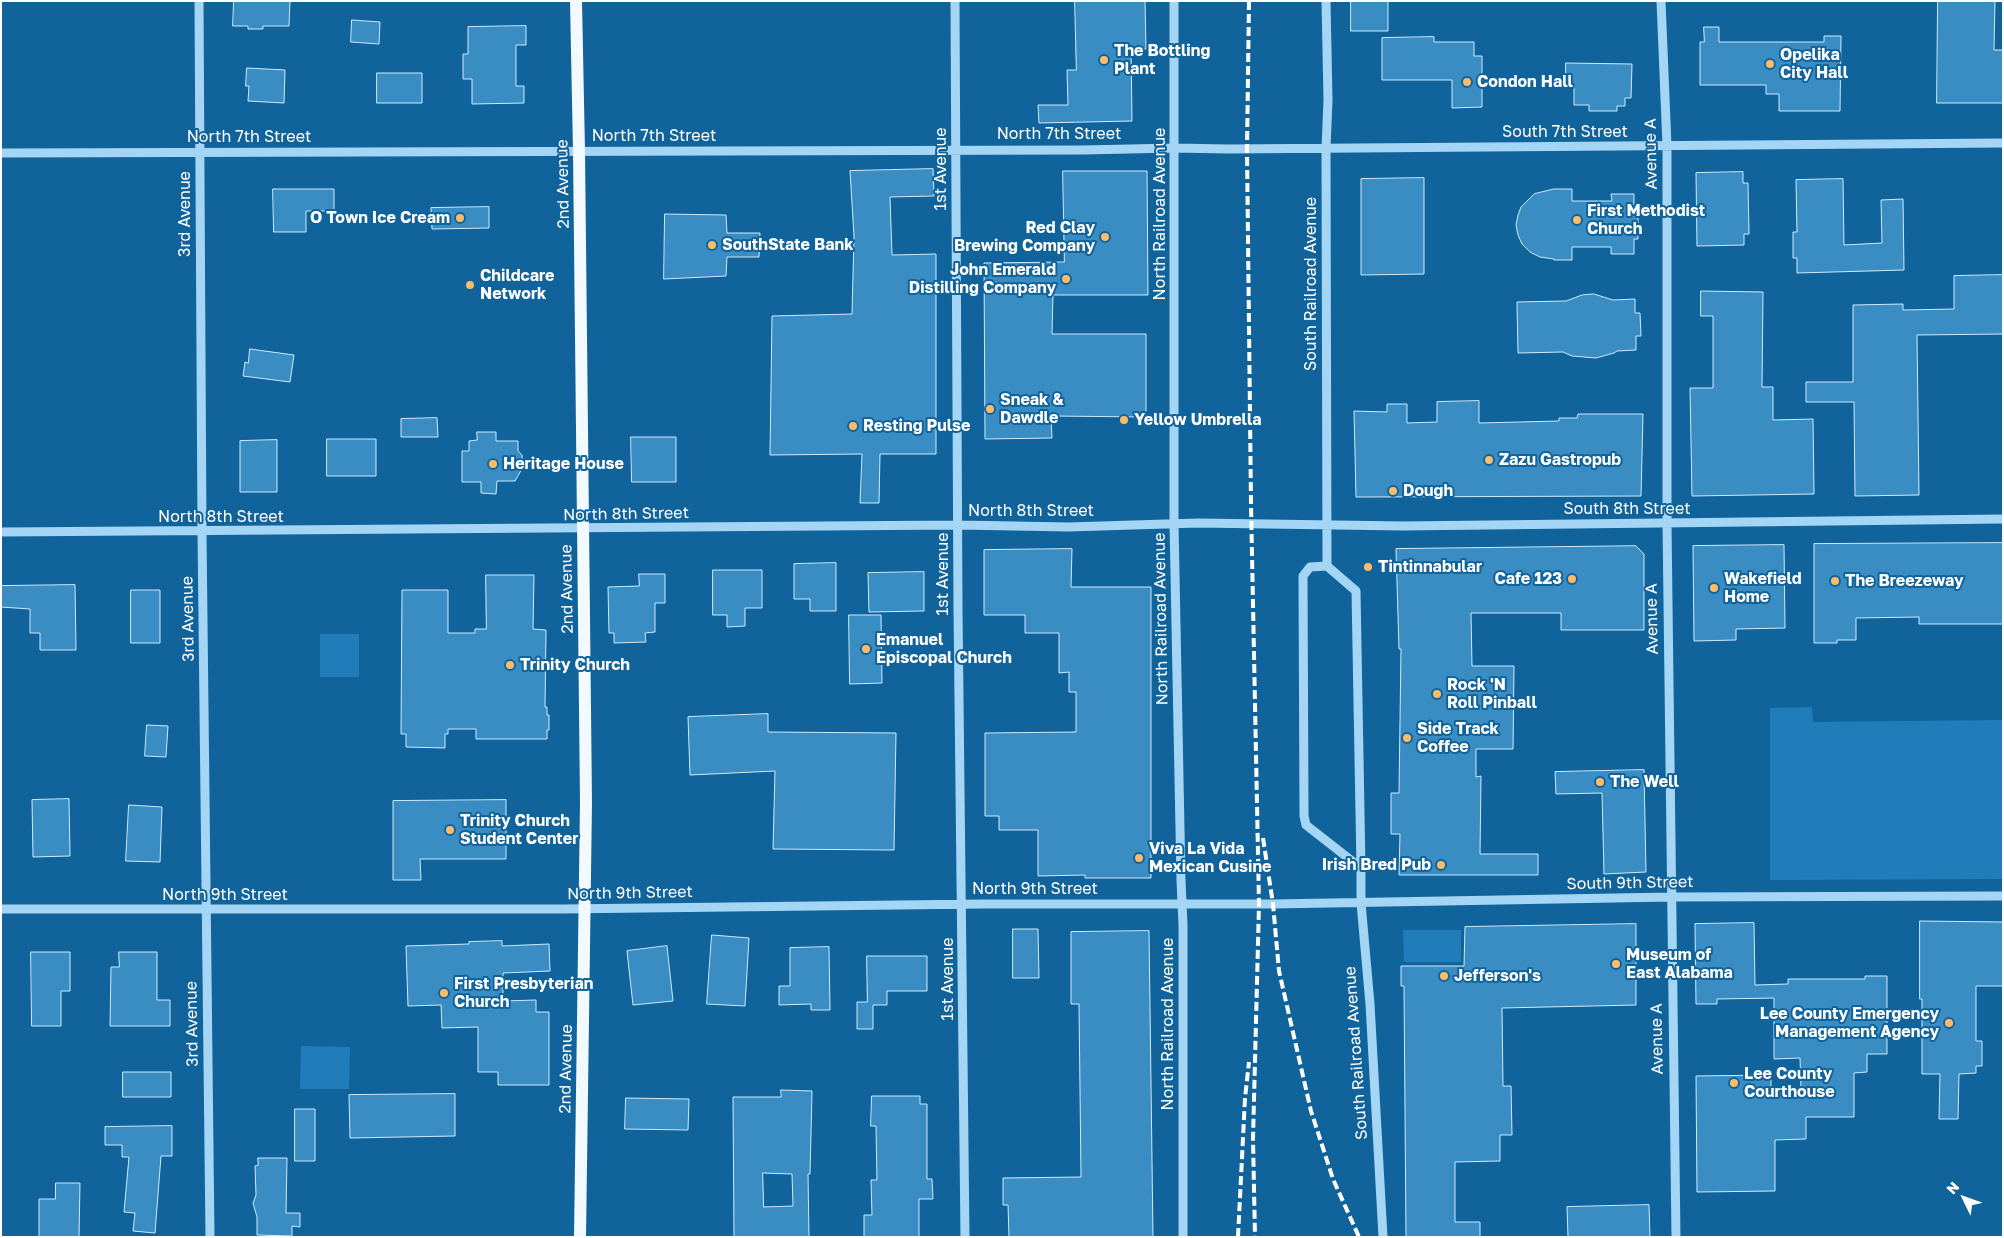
<!DOCTYPE html>
<style>
body{margin:0}
#map{position:relative;width:2004px;height:1238px;overflow:hidden;background:#11639b;font-family:"Golos Text",sans-serif}
canvas{display:block}
.frame{position:absolute;inset:0;border:2px solid #fff;pointer-events:none}
.north{position:absolute;left:1939px;top:1173px;width:50px;height:50px;-webkit-text-stroke:4px #11639b;paint-order:stroke;rotate:312deg;font-size:14px;font-weight:700;line-height:20px;text-align:center;color:#fff}
.north::after{content:'';display:block;margin:auto;width:18px;height:22px;background:#fff;clip-path:polygon(50% 0,100% 100%,50% 72%,0 100%)}
</style>
<div id="map">
<canvas width="2004" height="1238"></canvas>
<div class="frame"></div>
<div class="north">N</div>
</div>
<script>
const c = document.querySelector('canvas').getContext('2d');
c.lineJoin = 'round';
function fill(path, color) {
  c.fillStyle = color;
  c.fill(path, 'evenodd');
}
function trace(path, color, width, dash) {
  c.strokeStyle = color;
  c.lineWidth = width;
  c.lineCap = dash ? 'butt' : 'round';
  c.setLineDash(dash || []);
  c.stroke(path);
}
function label(font, color, halo, rows, align = 'center') {
  c.font = font + ' "Golos Text",sans-serif';
  c.lineWidth = 4;
  c.setLineDash([]);
  c.textBaseline = 'middle';
  c.strokeStyle = halo;
  c.fillStyle = color;
  for (const [text, x, y, turn = 0] of rows) {
    c.save();
    c.translate(x, y);
    c.rotate((+turn || 0) * Math.PI / 180);
    c.textAlign = isNaN(turn) ? turn : align;
    if (halo) c.strokeText(text, 0, 0);
    c.fillText(text, 0, 0);
    c.restore();
  }
}
fill(new Path2D(`
 M320,634H359V677H320Z
 M1812,707L1813,722L2003,720V879L1770,880V708Z
 M1403,930H1461V962H1404Z
 M301,1046L350,1047L349,1089H300Z`), '#207db9');
const building = new Path2D(`
 M234,1H290L289,26H263V29H248V26H233Z
 M1075,1H1145L1146,49H1131L1132,121L1039,123L1038,105H1068L1067,70H1076Z
 M1351,1H1388V31H1351Z
 M1938,1H1995L1994,50H2003V103H1937Z
 M352,20L380,22L379,44L351,42Z
 M526,26V45H516V86H524V103L472,104V79H463V54H468V27Z
 M1704,27H1719V42H1824V36H1841L1840,111H1779V94H1766V85H1700V42H1704Z
 M1434,37V42H1474V56H1482V107L1452,108V80H1382V38Z
 M1566,63L1632,64L1631,98H1625V106H1617V111H1589V105H1574V86H1566Z
 M247,68L285,70L284,103L248,101L249,86H246Z
 M377,73H422V103H377Z
 M933,169L934,196L890,197L892,255L936,254V454H880L879,503H860L862,454L770,455L772,316L852,314L854,236L850,171Z
 M1063,171H1147L1148,295H1053L1052,334H1146V417L1051,416L1052,438L985,439L984,263L1064,262Z
 M1743,172V183H1748L1749,234H1744V245L1697,246L1696,173Z
 M1424,178V274L1361,275V179Z
 M1843,179L1844,245L1882,243L1881,200L1903,199L1904,270L1797,273V258H1793V232H1797L1796,180Z
 M273,189H334V211H306V232H274Z
 M1554,189H1572V201H1612L1611,194H1634V207H1638V239H1634V254H1611V247H1572V260H1554V259L1540,257L1530,252L1522,244L1518,235L1516,225L1518,215L1521,207L1534,194Z
 M489,207V228L432,229L431,208Z
 M665,214L726,215L727,233H760L759,257H727L726,276L664,279Z
 M2003,275V334L1917,335L1919,495L1855,496L1854,402H1806V382H1853V305L1903,304V310L1954,309V276Z
 M1701,291L1763,292L1762,387H1773V420L1813,419L1814,494L1692,496L1690,388H1713V316H1701Z
 M1594,294L1613,300L1635,299V313H1640L1641,336H1636V350L1617,351L1614,353L1596,358L1572,356L1563,352L1518,353L1517,302L1566,301L1582,295Z
 M250,349L294,355L290,382L243,376L245,362L248,363Z
 M1479,401V423L1559,421V418H1577L1578,414H1643L1641,496L1356,497L1354,411L1387,412V404H1407V423L1437,422V402Z
 M437,418L438,437H401V419Z
 M477,432H496V441H518V451L522,455L523,467L515,481H497L496,494L481,493V482H462V451H469V441L477,440Z
 M631,437H676V482H632Z
 M327,439H376V476H327Z
 M277,440V492H240V441Z
 M2003,543V624H1919V617L1856,618V640H1837V643H1814V544Z
 M1784,545L1785,628L1736,629V640L1694,641L1693,546Z
 M1636,546L1644,554V630H1561V613H1471L1472,666H1514L1513,749H1476V777L1481,776L1480,854H1538V875H1399L1400,834H1391V793H1399L1401,649H1399L1396,549Z
 M1072,549L1071,587H1151V878H1085V875L1038,876V830H999V816H985V733L1076,732V692H1069V672L1059,673V633H1025V615H984V550Z
 M836,563V611H810V599H794V564Z
 M713,570H762V608H745V626L727,627V615H713Z
 M924,572V611L869,612L868,573Z
 M639,574H665V603H655V632L645,633L646,642L614,643V633H609L608,587L639,586Z
 M486,575H534L533,629L546,630L545,707H547V715H549V730H547V739H476V729H448V734H445V748L406,747V734H401L402,590H448V633H475V629H486Z
 M75,585L76,650H40V633H30V609L1,607V586Z
 M131,590H160V643H131Z
 M849,615H881L882,683L850,684Z
 M768,714V732L896,733L894,850L773,849L775,771L690,775L688,717Z
 M147,725L168,726L166,757L145,756Z
 M1644,770L1646,872L1604,874L1602,793L1556,794L1555,772Z
 M69,799L70,856L33,857L32,800Z
 M506,800V859H420L421,880H393V801Z
 M129,805L162,807L160,862L126,861Z
 M1920,921L2003,922V986H1976V1041H1982V1066H1976V1073L1959,1074L1958,1119H1939L1940,1074H1922V999H1920Z
 M1754,923L1755,985L1788,984V979H1865V976H1887V1054H1867V1072L1854,1073V1117H1806V1139L1775,1140V1191L1697,1192L1696,1076L1771,1075V1090L1801,1089L1800,1058L1774,1059V998L1717,999V1004H1696L1695,924Z
 M1636,924V1005L1502,1008L1503,1086H1511L1512,1135H1500V1161L1455,1162V1222H1480V1237H1406L1404,986H1401V966H1464L1465,927Z
 M1013,929H1038L1039,978H1013Z
 M1149,931L1153,1237H1009L1008,1205H1003V1178L1081,1177L1079,1004H1071V932Z
 M712,935L749,938L745,1006L707,1004Z
 M502,941V946L549,944L550,971L503,973V1001L536,1000V1012H549V1085H498V1072H478V1027L442,1028L441,1005L408,1006L406,946L469,944V942Z
 M667,946L673,1001L633,1005L627,951Z
 M829,947L830,1010H811V1004L779,1005V986H790V948Z
 M31,952H70V991H61V1026H32Z
 M119,952H157V1000H170V1026H110L111,967H119Z
 M867,956H927V991H887V1005H873V1029H857V1002H867Z
 M123,1072H171V1097H123Z
 M781,1090L812,1091L810,1174H808L809,1237H734L733,1097H781ZM763,1173L792,1174L793,1206L764,1207Z
 M455,1094V1136L350,1138L349,1095Z
 M872,1096H920V1104H927V1179H932L933,1199H919V1237H864V1215H872L871,1180H877L876,1126H871Z
 M626,1098L689,1099L688,1130L625,1129Z
 M295,1109H315V1161H295Z
 M172,1126V1156H161L155,1233L133,1231L135,1213L124,1212L129,1157H122V1145H105V1127Z
 M258,1158H287L286,1213H300V1227L292,1226V1236L257,1235V1217L253,1203L256,1195L255,1166L258,1165Z
 M56,1183H80L79,1237H39V1199H55Z
 M1649,1205L1650,1237H1568L1567,1207Z`);
fill(building, '#3a8dc3');
trace(building, '#cdebfe', 1);
trace(new Path2D(`
 M199,1L202,532L210,1237
 M955,1L958,609L965,1237
 M1174,1V523L1181,880L1183,925V1237
 M1326,1L1328,100L1326,148L1327,566
 M1661,1L1667,146V524L1676,1237
 M1,153L1083,150L1175,148L1228,149L2003,143
 M1,532L959,525L1069,527L1198,523L1403,526L2003,519
 M1361,868L1306,825L1304,816L1303,576L1310,567L1327,566L1356,591L1361,868V903L1370,1004L1383,1237
 M1,909H562L983,904H1273L1671,897L2003,896`), '#a5d5f4', 9);
trace(new Path2D(`
 M576,1L579,151L586,802L580,1237`), '#f2f9ff', 12);
trace(new Path2D(`
 M1249,1L1247,149L1251,504L1259,904L1253,1139L1255,1237
 M1263,838L1273,904L1279,971L1311,1111L1333,1179L1359,1237
 M1238,1237L1245,1098L1249,1062`), '#fff', 4, [9, 4]);
for (const [x, y, r, color] of [
 [1104,60,5,"#ffbc68"],
 [1770,64,5,"#ffbc68"],
 [1467,82,5,"#ffbc68"],
 [460,218,5,"#ffbc68"],
 [1577,220,5,"#ffbc68"],
 [1105,237,5,"#ffbc68"],
 [712,245,5,"#ffbc68"],
 [1066,279,5,"#ffbc68"],
 [470,285,5,"#ffbc68"],
 [990,409,5,"#ffbc68"],
 [1124,420,5,"#ffbc68"],
 [853,426,5,"#ffbc68"],
 [1489,460,5,"#ffbc68"],
 [493,464,5,"#ffbc68"],
 [1393,491,5,"#ffbc68"],
 [1368,567,5,"#ffbc68"],
 [1572,579,5,"#ffbc68"],
 [1835,581,5,"#ffbc68"],
 [1714,588,5,"#ffbc68"],
 [866,649,5,"#ffbc68"],
 [510,665,5,"#ffbc68"],
 [1437,694,5,"#ffbc68"],
 [1407,738,5,"#ffbc68"],
 [1600,782,5,"#ffbc68"],
 [450,830,5,"#ffbc68"],
 [1139,858,5,"#ffbc68"],
 [1441,865,5,"#ffbc68"],
 [1616,964,5,"#ffbc68"],
 [1444,976,5,"#ffbc68"],
 [444,993,5,"#ffbc68"],
 [1949,1023,5,"#ffbc68"],
 [1734,1083,5,"#ffbc68"]
]) {
  const dot = new Path2D();
  dot.arc(x, y, r, 0, 2 * Math.PI);
  c.fillStyle = color;
  c.fill(dot);
  trace(dot, '#11639b', 2);
}
label('bold 16px', '#fff', '#11639b', [
 ["The Bottling",1114,51],
 ["Plant",1114,69],
 ["Opelika",1780,55],
 ["City Hall",1780,73],
 ["Condon Hall",1477,82],
 ["First Methodist",1587,211],
 ["Church",1587,229],
 ["O Town Ice Cream",450,218,"right"],
 ["Red Clay",1095,228,"right"],
 ["Brewing Company",1095,246,"right"],
 ["SouthState Bank",722,245],
 ["John Emerald",1056,270,"right"],
 ["Distilling Company",1056,288,"right"],
 ["Childcare",480,276],
 ["Network",480,294],
 ["Sneak &",1000,400],
 ["Dawdle",1000,418],
 ["Yellow Umbrella",1134,420],
 ["Resting Pulse",863,426],
 ["Zazu Gastropub",1499,460],
 ["Heritage House",503,464],
 ["Dough",1403,491],
 ["Tintinnabular",1378,567],
 ["Cafe 123",1562,579,"right"],
 ["Wakefield",1724,579],
 ["Home",1724,597],
 ["The Breezeway",1845,581],
 ["Emanuel",876,640],
 ["Episcopal Church",876,658],
 ["Trinity Church",520,665],
 ["Rock 'N",1447,685],
 ["Roll Pinball",1447,703],
 ["Side Track",1417,729],
 ["Coffee",1417,747],
 ["The Well",1610,782],
 ["Trinity Church",460,821],
 ["Student Center",460,839],
 ["Viva La Vida",1149,849],
 ["Mexican Cusine",1149,867],
 ["Irish Bred Pub",1431,865,"right"],
 ["Museum of",1626,955],
 ["East Alabama",1626,973],
 ["Jefferson's",1454,976],
 ["First Presbyterian",454,984],
 ["Church",454,1002],
 ["Lee County Emergency",1939,1014,"right"],
 ["Management Agency",1939,1032,"right"],
 ["Lee County",1744,1074],
 ["Courthouse",1744,1092]
], 'left');
label('16px', '#fff', '#11639b', [
 ["South 7th Street",1565,132],
 ["North 7th Street",1059,134],
 ["North 7th Street",654,136],
 ["North 7th Street",249,137],
 ["Avenue A",1651,154,-91],
 ["1st Avenue",941,169,-90],
 ["2nd Avenue",563,184,-91],
 ["3rd Avenue",185,214,-90],
 ["North Railroad Avenue",1160,214,-90],
 ["South Railroad Avenue",1311,284,-90],
 ["South 8th Street",1627,509],
 ["North 8th Street",1031,511],
 ["North 8th Street",626,514,-1],
 ["North 8th Street",221,517],
 ["1st Avenue",943,574,-90],
 ["2nd Avenue",567,589,-91],
 ["3rd Avenue",188,619,-91],
 ["North Railroad Avenue",1161,619,-91],
 ["Avenue A",1652,619,-91],
 ["South 9th Street",1630,883,-1],
 ["North 9th Street",1035,889],
 ["North 9th Street",630,893,-1],
 ["North 9th Street",225,895],
 ["1st Avenue",948,979,-90],
 ["3rd Avenue",192,1024,-91],
 ["North Railroad Avenue",1168,1024,-90],
 ["Avenue A",1657,1039,-91],
 ["South Railroad Avenue",1356,1053,-94],
 ["2nd Avenue",566,1069,-89]
]);
</script>
